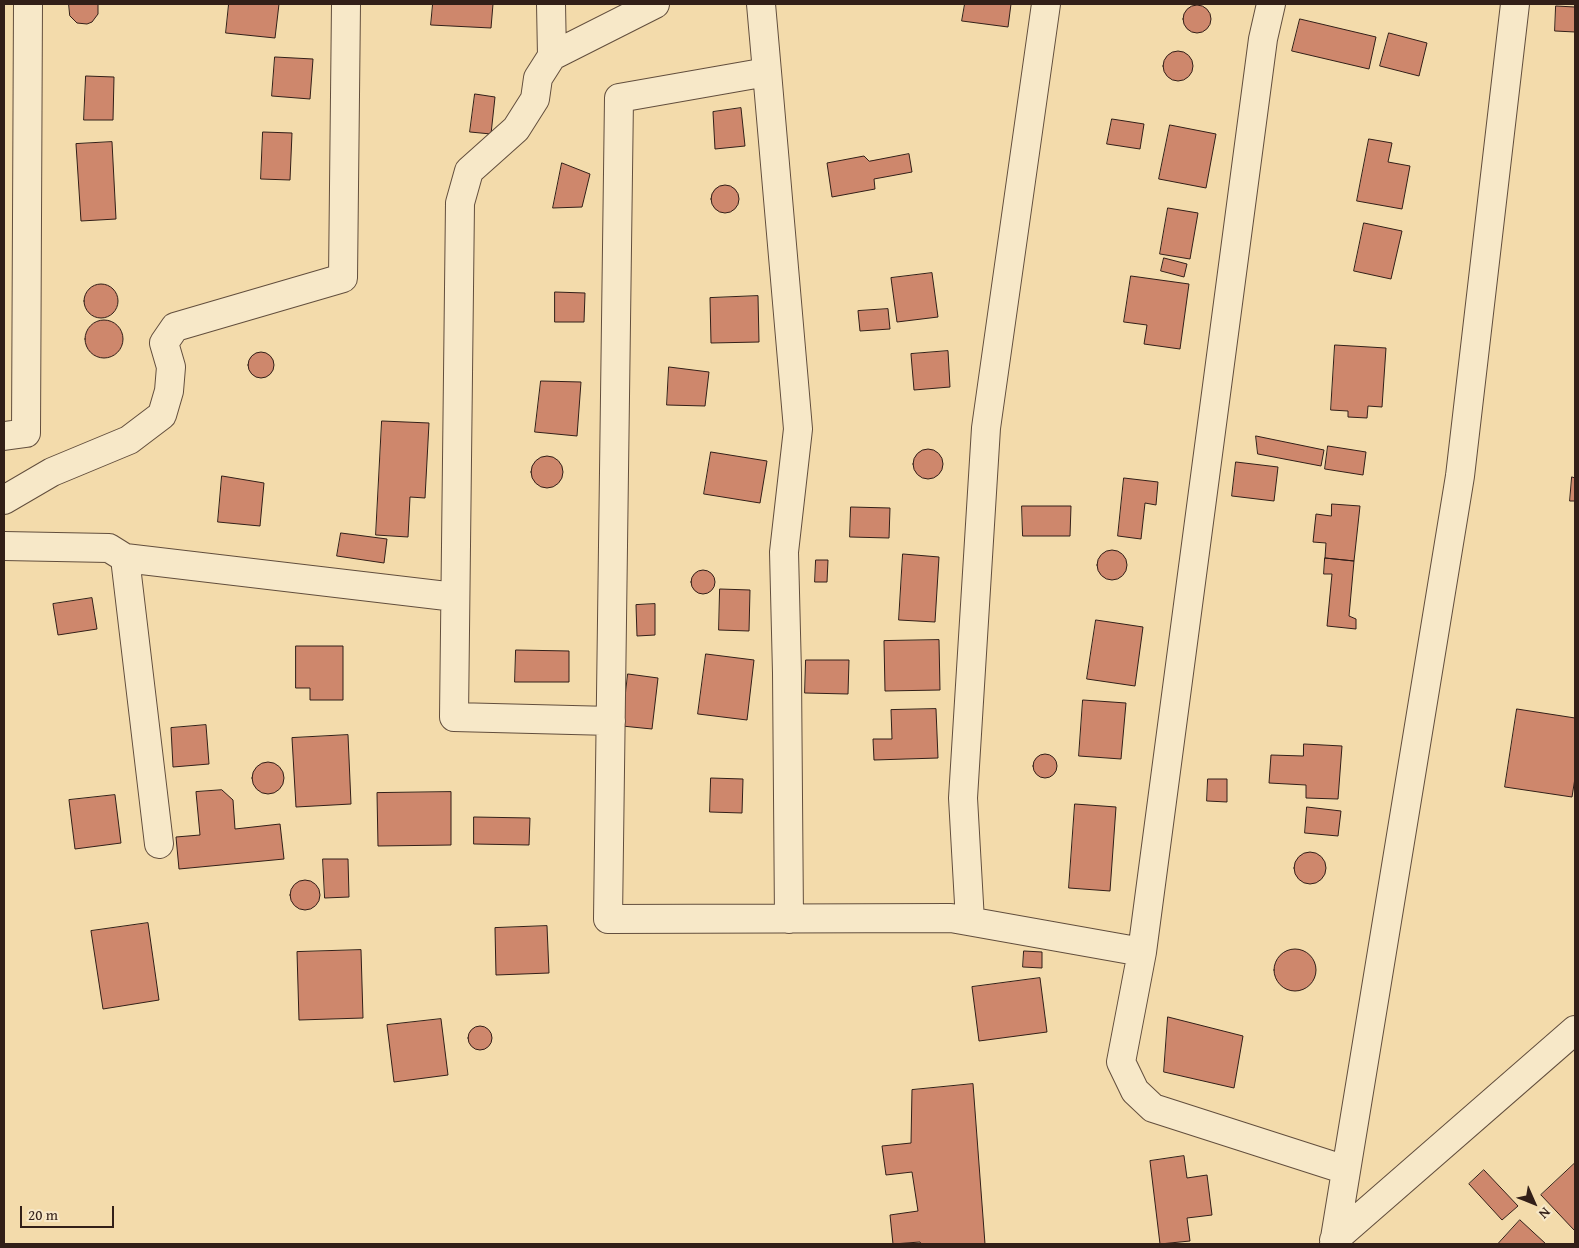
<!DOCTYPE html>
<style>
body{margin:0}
#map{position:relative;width:1579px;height:1248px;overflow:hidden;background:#f3dbab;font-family:"Gentium Book Plus",serif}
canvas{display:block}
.frame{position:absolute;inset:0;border:5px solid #321f18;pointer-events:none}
.north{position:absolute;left:1509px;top:1178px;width:50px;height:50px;-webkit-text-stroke:4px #f7e8c8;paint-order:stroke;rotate:134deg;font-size:14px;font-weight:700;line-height:20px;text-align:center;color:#321f18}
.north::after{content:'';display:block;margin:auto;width:18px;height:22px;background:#321f18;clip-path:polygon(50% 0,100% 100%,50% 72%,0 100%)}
.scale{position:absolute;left:20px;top:1206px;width:94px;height:22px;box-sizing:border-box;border:2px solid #321f18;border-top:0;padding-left:6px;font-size:15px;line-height:18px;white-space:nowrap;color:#321f18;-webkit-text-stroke:4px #f7e8c8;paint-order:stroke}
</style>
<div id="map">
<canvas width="1579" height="1248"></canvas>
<div class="frame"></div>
<div class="north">N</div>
<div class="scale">20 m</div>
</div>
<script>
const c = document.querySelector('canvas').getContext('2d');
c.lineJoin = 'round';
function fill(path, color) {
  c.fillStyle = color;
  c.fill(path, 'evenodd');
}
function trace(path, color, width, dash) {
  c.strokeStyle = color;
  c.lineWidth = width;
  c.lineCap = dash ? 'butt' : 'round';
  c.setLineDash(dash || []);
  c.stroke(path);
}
const building = new Path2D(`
 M69,4H98V14L92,22L87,24L77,23L70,16Z
 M229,4H279L275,38L226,33Z
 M433,4H493L491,28L431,25Z
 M965,4H1011L1008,27L962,21Z
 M1183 19a14 14 0 1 1 28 0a14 14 0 1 1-28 0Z
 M1556,6L1575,7V32L1555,31Z
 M1300,19L1376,37L1369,69L1292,51Z
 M1389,33L1427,43L1419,76L1380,66Z
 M1163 66a15 15 0 1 1 30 0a15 15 0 1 1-30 0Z
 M275,57L313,59L310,99L272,96Z
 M86,76L114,77L113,120H84Z
 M475,94L495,97L491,134L470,132Z
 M741,108L745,146L715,149L713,112Z
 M1112,119L1144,124L1140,149L1107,144Z
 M1170,125L1216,134L1206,188L1159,179Z
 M263,132L292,133L290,180L261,179Z
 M1369,139L1392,143L1388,162L1410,166L1402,209L1357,201Z
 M112,142L116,219L81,221L76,144Z
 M909,154L912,172L874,179L875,189L832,197L827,163L864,156L869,161Z
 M562,163L590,174L582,207L553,208Z
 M711 199a14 14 0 1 1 28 0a14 14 0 1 1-28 0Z
 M1168,208L1198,213L1190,259L1160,254Z
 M1364,223L1402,231L1391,279L1354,271Z
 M1164,258L1187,264L1184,277L1161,271Z
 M932,273L938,317L897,322L891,278Z
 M1131,276L1189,284L1180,349L1144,344L1147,325L1124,322Z
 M84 301a17 17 0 1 1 34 0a17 17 0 1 1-34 0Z
 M555,292L585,293L584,322H555Z
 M758,296L759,342L711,343L710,298Z
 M888,309L890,329L860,331L858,311Z
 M85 339a19 19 0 1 1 38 0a19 19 0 1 1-38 0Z
 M1335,345L1386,348L1382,407L1368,406L1367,418L1348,417V411L1331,410Z
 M948,351L950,387L914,390L911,354Z
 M248 365a13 13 0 1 1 26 0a13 13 0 1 1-26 0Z
 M669,367L709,372L705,406L667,405Z
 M541,381L581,382L577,436L535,432Z
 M382,421L429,423L425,498L410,497L408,537L376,535Z
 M1256,436L1324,450L1321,466L1258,454Z
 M1328,446L1366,452L1363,475L1325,469Z
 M913 464a15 15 0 1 1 30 0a15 15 0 1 1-30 0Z
 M711,452L767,461L760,503L704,494Z
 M531 472a16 16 0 1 1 32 0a16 16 0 1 1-32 0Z
 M1236,462L1278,467L1274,501L1232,496Z
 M222,476L264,483L260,526L218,522Z
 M1572,477L1575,478V501H1570Z
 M1124,478L1158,482L1156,505L1145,503L1141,539L1118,536Z
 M1332,504L1360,506L1354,561L1325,558L1326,543L1313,542L1316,514L1331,516Z
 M1022,506H1071L1070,536H1023Z
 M851,507L890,508L889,538L850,537Z
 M341,533L387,539L384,563L337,556Z
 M1097 565a15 15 0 1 1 30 0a15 15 0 1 1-30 0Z
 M903,554L939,557L935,622L899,620Z
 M1325,558L1354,561L1349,616L1356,619V629L1327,626L1332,574H1324Z
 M816,560H828L827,582H815Z
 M691 582a12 12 0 1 1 24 0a12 12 0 1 1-24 0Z
 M720,589L750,590L749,631L719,630Z
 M92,598L97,629L58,635L53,604Z
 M655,604V635L637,636L636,605Z
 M1096,620L1143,627L1135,686L1087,679Z
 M939,640L940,690L885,691L884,641Z
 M296,646H343V700H310V688H296Z
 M516,650L569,651V682H515Z
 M706,654L754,660L747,720L698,714Z
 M806,660H849L848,694L805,693Z
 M628,674L658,678L652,729L622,726Z
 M1083,700L1126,703L1121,759L1079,756Z
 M936,709L938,758L874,760L873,739H892L891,710Z
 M1517,709L1575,718V778L1572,797L1505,787Z
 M206,725L209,764L173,767L171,728Z
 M348,735L351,804L296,807L292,738Z
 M1304,744L1342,746L1338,799L1306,798V785L1269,783L1271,755L1303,756Z
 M1033 766a12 12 0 1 1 24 0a12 12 0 1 1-24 0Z
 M252 778a16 16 0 1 1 32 0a16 16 0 1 1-32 0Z
 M711,778L743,779L742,813L710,812Z
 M1208,779H1227V802L1207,801Z
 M222,790L233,800L235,829L280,824L284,859L179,869L176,837L200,835L196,792Z
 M451,792V845L378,846L377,793Z
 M115,795L121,843L75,849L69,800Z
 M1075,804L1116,807L1110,891L1069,888Z
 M1307,807L1341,811L1338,836L1305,833Z
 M474,817L530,818L529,845L474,844Z
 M1294 868a16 16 0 1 1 32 0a16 16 0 1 1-32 0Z
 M323,859H348L349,897L325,898Z
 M290 895a15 15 0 1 1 30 0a15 15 0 1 1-30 0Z
 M148,923L159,1000L103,1009L91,931Z
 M547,926L549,973L496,975L495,928Z
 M1274 970a21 21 0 1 1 42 0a21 21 0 1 1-42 0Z
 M361,950L363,1018L299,1020L297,952Z
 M1024,951L1042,952V968L1023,967Z
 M1040,978L1047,1032L979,1041L972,987Z
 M1168,1017L1243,1036L1234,1088L1164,1072Z
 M441,1019L448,1075L394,1082L387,1025Z
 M468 1038a12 12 0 1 1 24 0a12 12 0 1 1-24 0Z
 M973,1084L985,1244H921L920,1242L893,1244L890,1215L918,1211L912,1172L886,1175L882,1146L911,1143L912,1090Z
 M1184,1156L1187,1178L1207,1175L1212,1215L1187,1218L1190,1241L1160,1244L1150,1161Z
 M1575,1163V1229L1574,1230L1541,1195Z
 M1484,1170L1518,1206L1502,1220L1469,1184Z
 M1520,1220L1546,1244H1498Z`);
fill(building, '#ce876c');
trace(building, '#321f18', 1);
const minor = new Path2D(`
 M551,4L552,56
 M761,4L767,72L619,98L608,919L951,918L1142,952
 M1271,4L1263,39L1142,952L1121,1062L1135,1091L1153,1108L1346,1170
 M767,72L798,429L784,552L787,673L789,919
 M4,436L26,433L28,4
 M4,500L52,472L129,440L162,415L169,391L171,367L164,343L175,327L343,278L346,4
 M4,546L109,548L125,558L455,597
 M125,558L159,844
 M611,721L454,717L460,203L469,171L516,129L535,99L538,78L552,56L655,4
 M970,921L963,798L986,428L1046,4
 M1334,1240L1575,1030
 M1334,1244L1460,476L1515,4`);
trace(minor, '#624e3d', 30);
trace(minor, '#f7e8c8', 28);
</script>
